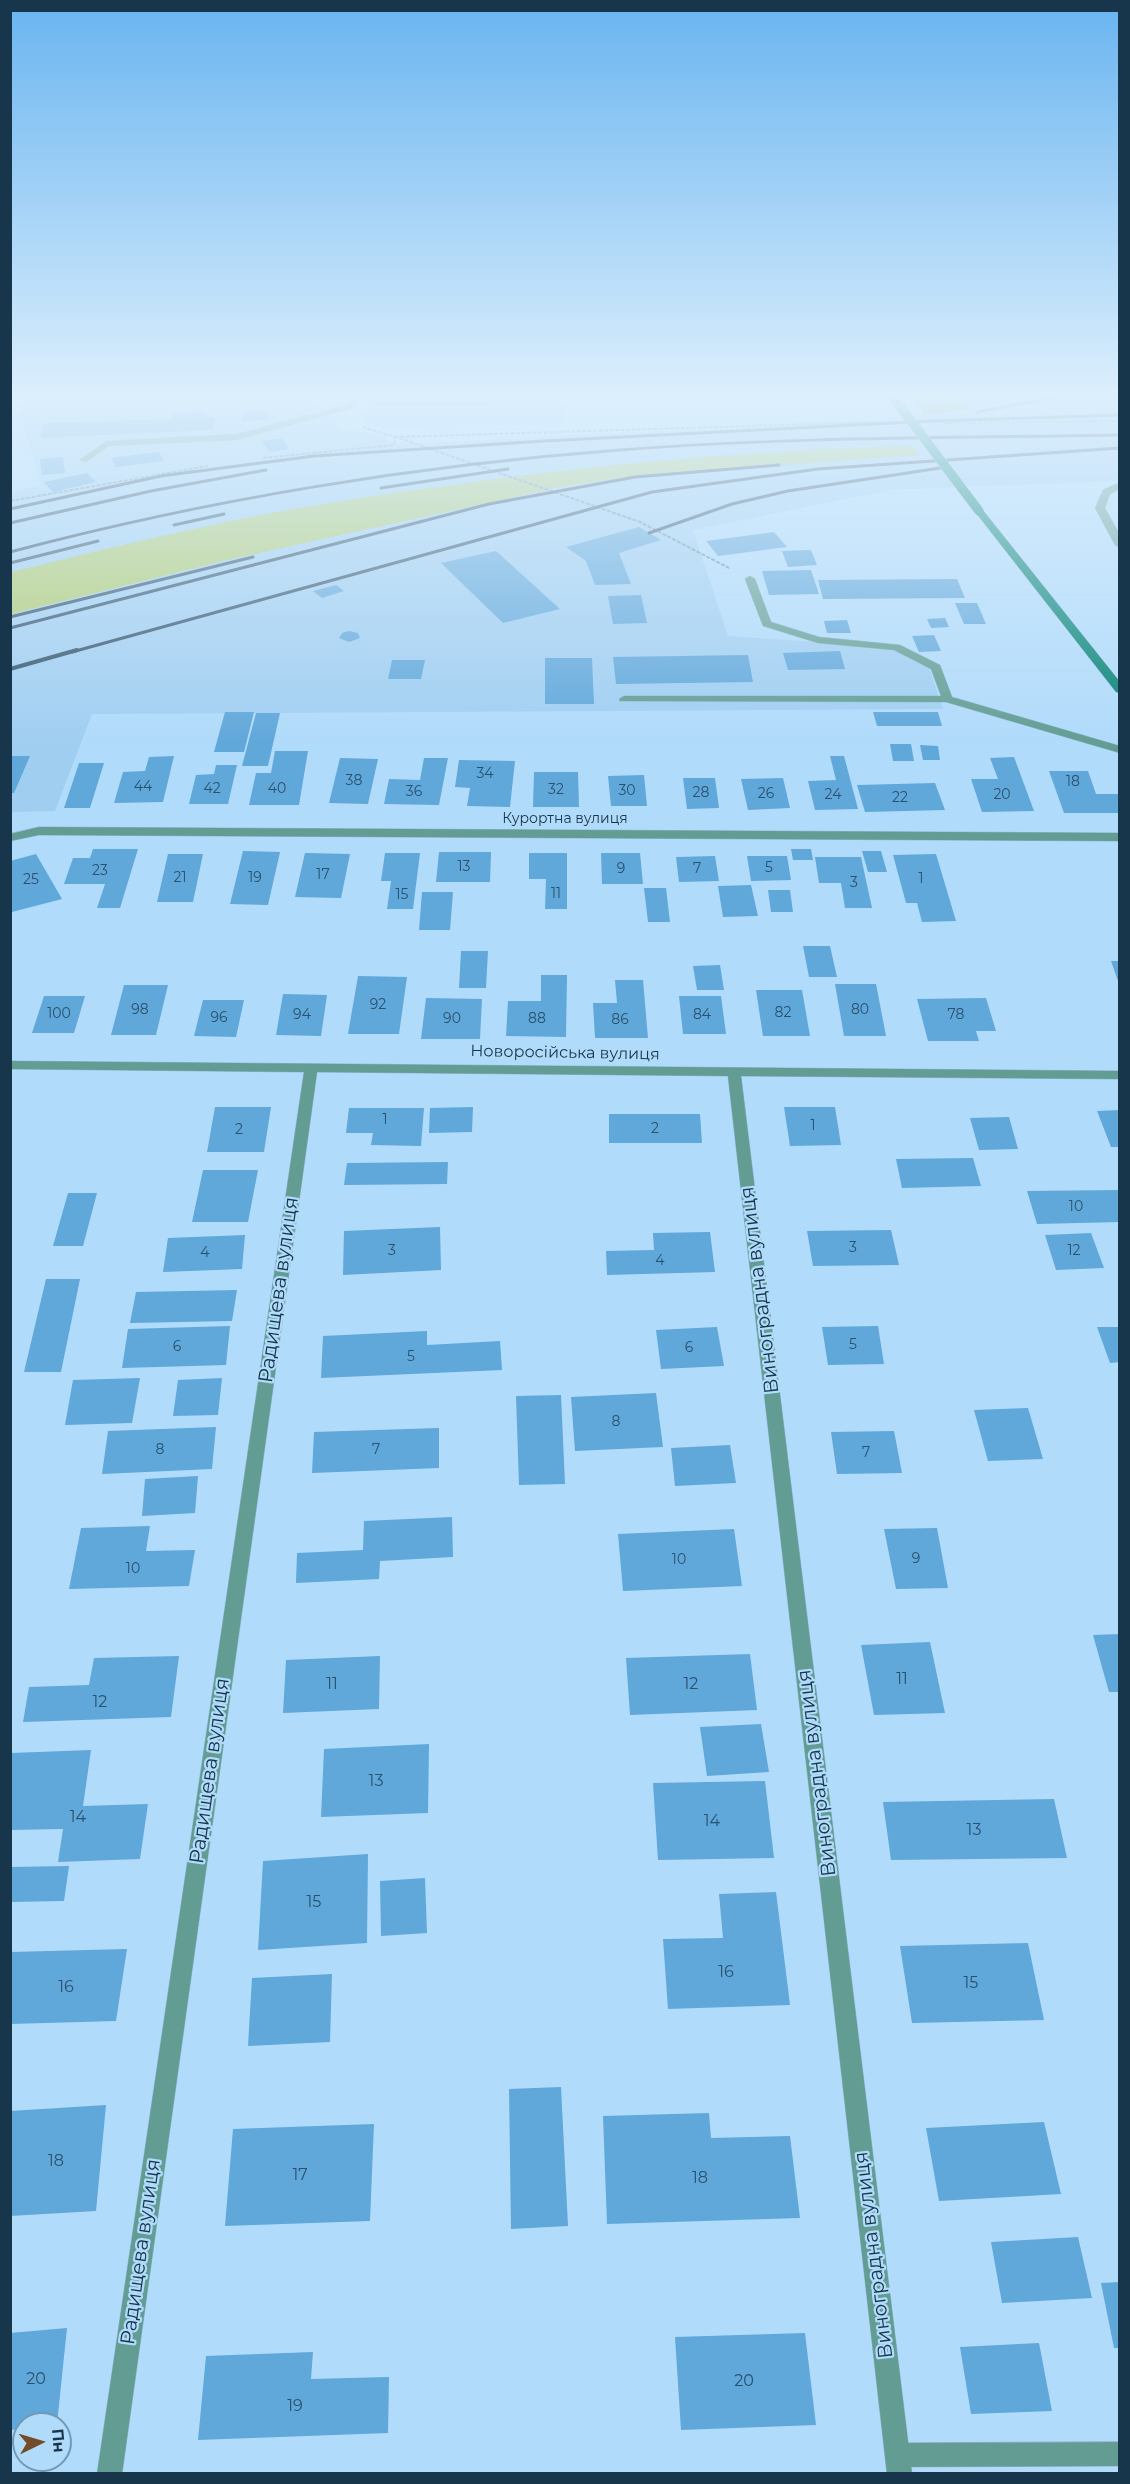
<!DOCTYPE html>
<meta charset="utf-8">
<style>
body{margin:0}
#map{position:relative;width:1130px;height:2484px;overflow:hidden;background:#b1dbfb;font-family:Montserrat,sans-serif}
canvas{display:block}
.frame{position:absolute;inset:0;border:12px solid #18364b;pointer-events:none}
.north{position:absolute;left:12px;top:2412px;width:60px;height:60px;box-sizing:border-box;background:#b1dbfb;border:2px solid #7499b5;border-radius:50%;rotate:85deg;font-size:16px;font-weight:700;line-height:24px;text-align:center;color:#18364b}
.north::after{content:'';display:block;margin:auto;width:21px;height:27px;background:#734d2a;clip-path:polygon(50% 0,100% 100%,50% 72%,0 100%)}
</style>
<div id="map">
<canvas width="1130" height="2484"></canvas>
<div class="frame"></div>
<div class="north">Пн</div>
</div>
<script>
const c = document.querySelector('canvas').getContext('2d');
c.lineJoin = 'round';
function fill(path, color) {
  c.fillStyle = color;
  c.fill(path, 'evenodd');
}
function trace(path, color, width, dash) {
  c.strokeStyle = color;
  c.lineWidth = width;
  c.lineCap = dash ? 'butt' : 'round';
  c.setLineDash(dash || []);
  c.stroke(path);
}
function label(font, color, halo, rows, align = 'center') {
  c.font = font + ' Montserrat,sans-serif';
  c.lineWidth = 4.5;
  c.setLineDash([]);
  c.textBaseline = 'middle';
  c.strokeStyle = halo;
  c.fillStyle = color;
  for (const [text, x, y, turn = 0] of rows) {
    c.save();
    c.translate(x, y);
    c.rotate((+turn || 0) * Math.PI / 180);
    c.textAlign = isNaN(turn) ? turn : align;
    if (halo) c.strokeText(text, 0, 0);
    c.fillText(text, 0, 0);
    c.restore();
  }
}
fill(new Path2D(`
 M26,397L312,399L343,429L387,436L389,445L876,420L971,409L962,397H1119V481L889,490L693,530L728,636L889,647L928,664L943,709L92,714L55,811L11,812L10,493L41,485L20,413Z
 M368,397H559L565,424L383,428L365,422Z`), '#a0cef1');
fill(new Path2D(`
 M914,446L920,455L632,476L555,488L223,561L11,614V572C126,544 243,515 361,498C543,470 729,450 914,446Z`), '#b0ca6a');
fill(new Path2D(`
 M912,397H962L971,409L925,415Z`), '#8ba635');
fill(new Path2D(`
 M374,397H492V405H372Z
 M268,410V420L243,421V411Z
 M207,411L206,417H215L213,430L40,438L44,423L172,419L173,413Z
 M282,438L289,449L269,452L262,441Z
 M159,452L164,461L116,467L111,458Z
 M63,457L65,473L42,475L40,459Z
 M87,473L96,482L53,492L44,482Z
 M639,527L661,540L619,553L631,584L595,585L586,561L566,547Z
 M774,532L787,547L718,556L706,541Z
 M811,550L817,565L788,567L782,551Z
 M496,551L560,609L503,623L441,563Z
 M811,570L819,594L769,595L762,571Z
 M957,579L965,598L823,599L818,580Z
 M336,585L344,591L322,598L313,591Z
 M641,595L647,623L613,624L608,596Z
 M955,603H977L986,624H964Z
 M945,618L949,627L931,628L927,619Z
 M847,620L851,633H827L824,621Z
 M349,631L358,633L360,638L349,642L339,638L342,633Z
 M934,635L941,651L919,652L912,636Z
 M840,651L845,669L788,670L783,653Z
 M748,655L753,682L616,684L613,657Z
 M545,658H592L594,704H545Z
 M392,660H425L421,679H388Z
 M225,712H254L244,752H214Z
 M873,712H938L942,726H877Z
 M256,713H280L268,766H242Z
 M890,744H911L914,761H893Z
 M920,745L938,746L940,760H923Z
 M275,751H308L299,805H249L256,773H271Z
 M10,756H30L14,793H10Z
 M174,756L163,802L114,803L123,772L145,771L149,757Z
 M830,756H844L858,809L815,810L808,781L836,780Z
 M1014,757L1034,811L982,812L971,779H998L990,758Z
 M340,758L378,759L368,804L329,803Z
 M424,758H448L439,805L384,804L389,779L420,780Z
 M459,760L515,761L510,807L467,806L470,788L455,787Z
 M79,763H104L90,808H64Z
 M216,765H237L228,804H189L196,775L214,774Z
 M1049,771H1088L1096,794H1120V813H1064Z
 M534,772H578L579,807H533Z
 M644,775L647,806H611L608,776Z
 M683,778H715L719,808L687,809Z
 M783,778L790,808L748,810L741,779Z
 M935,783L945,810L865,812L857,785Z
 M93,849H138L120,908H97L105,884H64L73,858H90Z
 M791,849H811L813,860H793Z
 M243,851L280,852L268,905L230,904Z
 M862,851H881L887,872H868Z
 M439,852H491L490,882H436Z
 M305,853L350,854L341,898L295,897Z
 M385,853H420L413,909H387L391,881H381Z
 M529,853H567V909H545L546,879H529Z
 M601,853H640L643,884H602Z
 M36,854L62,899L12,912L10,861Z
 M168,854H203L193,902H157Z
 M936,854L956,921L922,922L917,903H906L893,855Z
 M715,856L719,881L679,882L676,857Z
 M747,856H787L791,880L751,881Z
 M815,857H861L872,908H845L841,883H819Z
 M751,885L758,916L723,917L718,886Z
 M644,888H666L670,922H648Z
 M768,890H790L793,912H771Z
 M422,892H453L450,930H419Z
 M803,946H830L837,977H809Z
 M461,951H488L486,988H459Z
 M1111,961H1120V983L1119,984Z
 M720,965L724,990H697L693,966Z
 M541,975H567L566,1037L506,1036L508,1001H541Z
 M358,976L407,977L399,1034H348Z
 M615,980H643L648,1038H595L593,1003H617Z
 M835,984H876L886,1036H844Z
 M124,985H168L156,1035H111Z
 M756,990H802L810,1036H763Z
 M283,994L327,995L321,1036L276,1035Z
 M44,996H85L74,1033H32Z
 M679,996H721L726,1034H683Z
 M426,998L482,999L480,1039H421Z
 M986,998L996,1031H976L979,1041H928L917,999Z
 M203,1000H244L236,1037L194,1036Z
 M215,1107H271L264,1152H207Z
 M473,1107L472,1132L429,1133L430,1108Z
 M784,1107H835L841,1145L790,1146Z
 M349,1108H424L421,1146L371,1145L373,1133H346Z
 M1120,1110V1147H1111L1097,1111Z
 M609,1114H700L702,1143H609Z
 M1009,1117L1018,1149L979,1150L970,1118Z
 M973,1158L981,1186L902,1188L896,1159Z
 M448,1162L447,1184L344,1185L347,1163Z
 M203,1170H258L248,1222H192Z
 M1120,1190V1222L1037,1224L1027,1191Z
 M68,1193H97L83,1246H53Z
 M440,1227L441,1270L343,1275L344,1231Z
 M891,1230L899,1265L813,1266L807,1231Z
 M710,1232L715,1272L607,1275L606,1251L654,1250L653,1233Z
 M1091,1233L1104,1268L1056,1270L1045,1235Z
 M245,1235L242,1269L163,1272L168,1238Z
 M46,1279H80L61,1372H24Z
 M237,1290L232,1321L130,1323L136,1292Z
 M230,1326L226,1365L122,1368L128,1329Z
 M878,1326L884,1364L828,1365L822,1327Z
 M717,1327L724,1366L661,1369L656,1330Z
 M1097,1327H1120V1362L1110,1363Z
 M427,1331V1345L500,1341L502,1370L321,1378L323,1336Z
 M140,1378L132,1423L65,1425L73,1380Z
 M222,1378L218,1415L173,1416L178,1380Z
 M656,1393L663,1447L575,1451L571,1397Z
 M561,1395L565,1484L519,1485L516,1396Z
 M1028,1408L1043,1459L988,1461L974,1410Z
 M216,1427L212,1469L102,1474L108,1431Z
 M439,1428V1468L312,1473L314,1432Z
 M894,1431L902,1473L837,1474L831,1432Z
 M730,1445L736,1483L675,1486L671,1448Z
 M198,1476L195,1513L142,1516L145,1479Z
 M452,1517L453,1557L380,1561L379,1579L296,1583L297,1553L363,1550L364,1521Z
 M150,1526L146,1551L195,1550L189,1586L69,1589L81,1528Z
 M937,1528L948,1588L896,1589L884,1529Z
 M734,1529L742,1586L623,1591L618,1534Z
 M1120,1634V1692H1109L1093,1635Z
 M930,1642L945,1713L874,1715L861,1645Z
 M750,1654L757,1710L630,1715L626,1658Z
 M179,1656L171,1717L23,1722L29,1687L89,1685L94,1658Z
 M380,1656L379,1709L283,1713L286,1660Z
 M761,1724L769,1772L707,1776L700,1727Z
 M429,1744L428,1813L321,1817L324,1749Z
 M91,1750L83,1806L148,1804L140,1859L58,1862L63,1829L10,1830L11,1753Z
 M765,1781L774,1858L658,1860L653,1783Z
 M1054,1799L1067,1858L891,1860L883,1802Z
 M368,1854L367,1943L258,1950L263,1861Z
 M69,1866L64,1901L10,1902V1867Z
 M425,1878L427,1933L381,1936L380,1881Z
 M776,1892L790,2005L668,2009L663,1939L723,1938L719,1894Z
 M1028,1943L1044,2020L912,2023L900,1946Z
 M127,1949L116,2021L10,2024V1952Z
 M332,1974L330,2042L248,2046L252,1978Z
 M561,2087L568,2226L511,2229L509,2089Z
 M106,2105L96,2211L10,2216V2111Z
 M709,2113L711,2138L790,2136L800,2218L607,2224L603,2116Z
 M1044,2122L1061,2194L939,2201L926,2128Z
 M374,2124L370,2221L225,2226L233,2129Z
 M1078,2237L1092,2298L1002,2303L991,2242Z
 M1120,2282V2348H1114L1101,2283Z
 M67,2328L57,2424H24V2429L10,2430V2333Z
 M805,2333L816,2425L681,2430L675,2337Z
 M1039,2343L1052,2411L971,2414L960,2347Z
 M313,2352L311,2379L389,2377L388,2433L198,2440L206,2356Z`), '#60a7da');
const lane = new Path2D(`
 M350,397H358L356,407L237,440L109,446L86,462L79,460L107,441L237,434L349,404Z
 M750,576L755,579L771,622L819,637L900,645L940,665L952,697L1120,746V753L946,702L620,701L619,699L624,696H941L931,669L894,650L818,643L763,626L745,579Z
 M1120,2442V2466L898,2467L889,2464L886,2455L889,2446L898,2443Z`);
const street = new Path2D(`
 M1120,482V489L1110,494L1105,508L1120,535V548L1115,545L1095,508L1103,490Z
 M39,827L1120,833V841L39,835L10,841V834Z
 M10,1061L1120,1071V1079L741,1076L912,2474H887L728,1076L317,1072L122,2474H97L304,1072L10,1069Z`);
const secondary = new Path2D(`
 M976,509H982L1120,682V693L1116,692L976,513Z`);
trace(lane, '#8fb7d4', 1);
trace(street, '#8fb7d4', 1);
trace(secondary, '#8fb7d4', 1);
trace(new Path2D(`
 M945,423L1120,421
 M395,437L878,422
 M399,438L640,522L729,568
 M263,458L394,445L395,437L363,427
 M10,501L208,466`), '#6e93ae', 2, [4, 1.5]);
fill(lane, '#629c92');
fill(street, '#629c92');
fill(secondary, '#038072');
trace(new Path2D(`
 M977,412L1059,397
 M381,488L508,469
 M10,509L161,476L314,456L544,441L932,421L1120,415
 M10,523L151,491L266,470
 M174,525L224,514
 M649,533L732,504L788,491L947,467
 M10,552C206,500 417,465 620,450C786,437 953,438 1120,435
 M10,563L98,541
 M10,617L253,557
 M10,628L489,504L635,477L779,465
 M72,652L652,492L818,469L1120,448`), '#315067', 3);
trace(new Path2D(`
 M10,669L77,650`), '#315067', 4);
const secondaryBridge = new Path2D(`
 M893,397L979,511`);
trace(secondaryBridge, '#8fb7d4', 10, []);
trace(secondaryBridge, '#038072', 9);
const sky = c.createLinearGradient(0, 0, 0, 745);
sky.addColorStop(0, '#69b4f0');
sky.addColorStop(0.53, '#dceffd');
sky.addColorStop(1, '#dceffd00');
c.fillStyle = sky;
c.fillRect(0, 0, 1130, 745);
label('14px', '#2a526f', null, [
 ["34",485,774],
 ["38",354,781],
 ["18",1073,782],
 ["44",143,787],
 ["42",212,789],
 ["40",277,789],
 ["32",556,790],
 ["30",627,791],
 ["36",414,792],
 ["28",701,793],
 ["26",766,794],
 ["24",833,795],
 ["20",1002,795],
 ["22",900,798],
 ["13",464,867],
 ["5",769,868],
 ["9",621,869],
 ["7",697,869],
 ["23",100,871],
 ["17",323,875],
 ["21",180,878],
 ["19",255,878],
 ["1",921,879],
 ["25",31,880],
 ["3",854,883],
 ["11",556,894],
 ["15",402,895],
 ["92",378,1005],
 ["98",140,1010],
 ["80",860,1010],
 ["82",783,1013],
 ["100",59,1014],
 ["94",302,1015],
 ["84",702,1015],
 ["78",956,1015],
 ["96",219,1018],
 ["90",452,1019],
 ["88",537,1019],
 ["86",620,1020],
 ["1",385,1120],
 ["1",813,1126],
 ["2",655,1129],
 ["2",239,1130],
 ["10",1076,1207],
 ["3",853,1248],
 ["3",392,1251],
 ["12",1074,1251],
 ["4",205,1253],
 ["4",660,1261],
 ["5",853,1345],
 ["6",177,1347],
 ["6",689,1348],
 ["5",411,1357],
 ["8",616,1422],
 ["8",160,1450],
 ["7",376,1450],
 ["7",866,1453],
 ["9",916,1559],
 ["10",679,1560],
 ["10",133,1569]
]);
label('14px', '#18364b', '#b1dbfb', [
 ["Курортна вулиця",565,819]
]);
label('16px', '#18364b', '#b1dbfb', [
 ["Новоросійська вулиця",565,1053,1]
]);
label('16px', '#2a526f', null, [
 ["11",902,1679],
 ["11",332,1684],
 ["12",691,1684],
 ["12",100,1702],
 ["13",376,1781],
 ["14",78,1817],
 ["14",712,1821],
 ["13",974,1830],
 ["15",314,1902],
 ["16",726,1972],
 ["15",971,1983],
 ["16",66,1987],
 ["18",56,2161],
 ["17",300,2175],
 ["18",700,2178],
 ["20",36,2379],
 ["20",744,2381],
 ["19",295,2406]
]);
label('20px', '#18364b', '#b1dbfb', [
 ["Радищева вулиця",279,1290,-82],
 ["Виноградна вулиця",760,1290,-97],
 ["Радищева вулиця",210,1771,-82],
 ["Виноградна вулиця",817,1773,-97],
 ["Радищева вулиця",141,2252,-82],
 ["Виноградна вулиця",874,2255,-97]
]);
</script>
